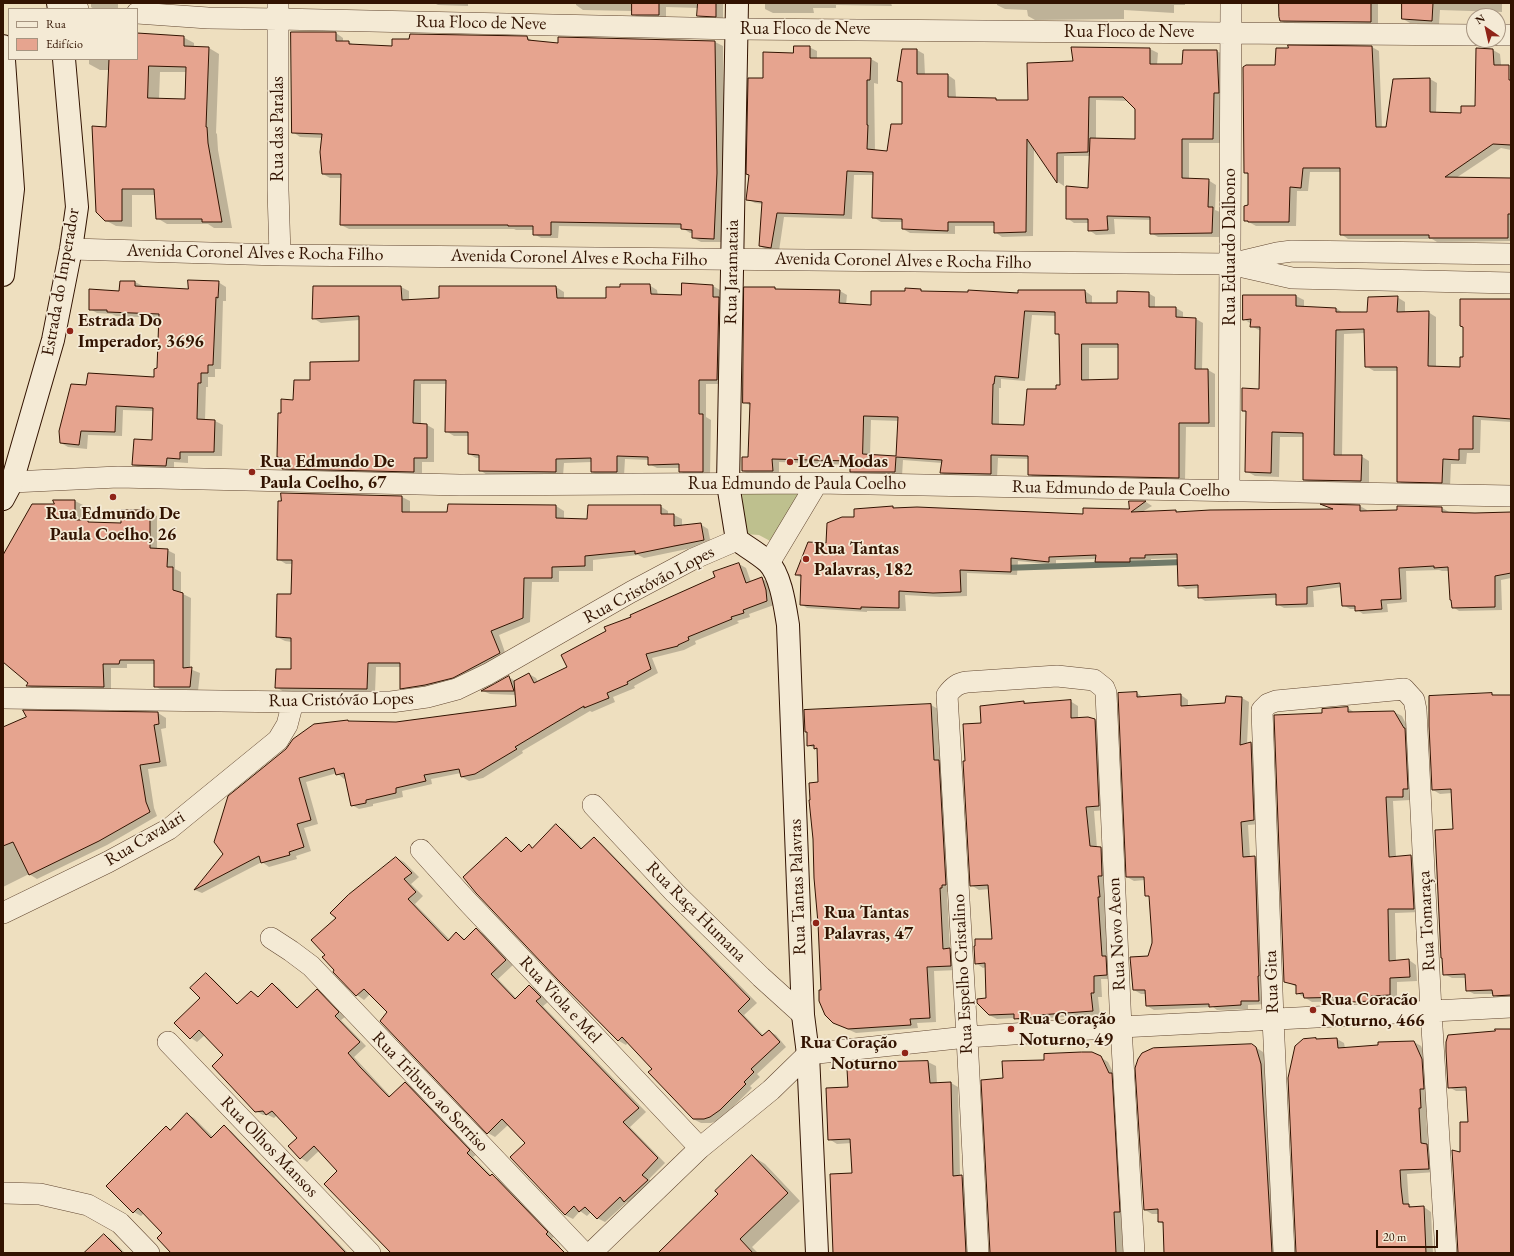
<!DOCTYPE html>
<meta charset="utf-8">
<style>
body{margin:0}
#map{position:relative;width:1514px;height:1256px;overflow:hidden;background:#eedfbf;font-family:"EB Garamond",serif}
canvas{display:block}
.frame{position:absolute;inset:0;border:4px solid #321301;pointer-events:none}
.legend{position:absolute;left:8px;top:8px;width:130px;height:52px;box-sizing:border-box;background:#f4ead5;border:1px solid #a69480;margin:0;padding:5px 7px;list-style:none;font-size:12px;color:#321301}
.legend li{display:flex;align-items:center;gap:8px;height:20px}
.legend b{width:20px;border:1px solid #a69480}
.north{position:absolute;left:1466px;top:8px;width:40px;height:40px;box-sizing:border-box;background:#f4ead5;border:1px solid #a69480;border-radius:50%;rotate:326deg;font-size:11px;font-weight:700;line-height:16px;text-align:center;color:#321301}
.north::after{content:'';display:block;margin:auto;width:14px;height:18px;background:#8f2418;clip-path:polygon(50% 0,100% 100%,50% 72%,0 100%)}
.scale{position:absolute;left:1376px;top:1230px;width:62px;height:18px;box-sizing:border-box;border:2px solid #321301;border-top:0;padding-left:5px;font-size:12px;line-height:14px;white-space:nowrap;color:#321301;-webkit-text-stroke:3px #f4ead5;paint-order:stroke}
</style>
<div id="map">
<canvas width="1514" height="1256"></canvas>
<div class="frame"></div>
<ul class="legend">
<li><b style="height:5px;background:#f4ead5"></b>Rua</li>
<li><b style="height:11px;background:#e6a48f"></b>Edifício</li>
</ul>
<div class="north">N</div>
<div class="scale">20 m</div>
</div>
<script>
const c = document.querySelector('canvas').getContext('2d');
c.lineJoin = 'round';
function fill(path, color) {
  c.fillStyle = color;
  c.fill(path, 'evenodd');
}
function trace(path, color, width, dash) {
  c.strokeStyle = color;
  c.lineWidth = width;
  c.lineCap = dash ? 'butt' : 'round';
  c.setLineDash(dash || []);
  c.stroke(path);
}
function label(font, color, halo, rows, align = 'center') {
  c.font = font + ' "EB Garamond",serif';
  c.lineWidth = 3.5;
  c.setLineDash([]);
  c.textBaseline = 'middle';
  c.strokeStyle = halo;
  c.fillStyle = color;
  for (const [text, x, y, turn = 0] of rows) {
    c.save();
    c.translate(x, y);
    c.rotate((+turn || 0) * Math.PI / 180);
    c.textAlign = isNaN(turn) ? turn : align;
    if (halo) c.strokeText(text, 0, 0);
    c.fillText(text, 0, 0);
    c.restore();
  }
}
fill(new Path2D(`
 M742,493L801,494L772,542L759,535L745,534Z`), '#bec08e');
fill(new Path2D(`
 M91,3H118V9H94L91,7Z
 M434,3H468V6L438,5Z
 M576,3H723V20H705L698,16L699,8L666,7V19L640,18L633,14V11L583,10L576,5Z
 M765,3H891L892,6L836,5V8H813L814,13H773L765,9Z
 M997,3H1185V5H1174V13L1124,10V19L1035,20L1028,16L1027,10L1005,9L997,5Z
 M1280,3H1378V26L1288,25L1281,21Z
 M1403,3H1502V12L1440,10L1439,24L1410,23L1403,19Z
 M336,33L343,38V42H349L354,45L393,47L527,37L534,42L559,44V38L715,42L723,46L724,178L721,242H701L693,238V233H690L682,228L559,226L558,238H541L534,234V230H516L514,229H349L341,225L342,178H330L323,174V138L300,137L293,132Z
 M137,34L183,37L194,43V48H209L219,54L216,133L217,134L218,150L232,228H214L208,224H167L157,218L155,195H132V227L116,226L105,220L110,70H100L89,64V59H137ZM160,72H187L186,100L159,99Z
 M809,47L817,51V59H871L878,63V84L874,83L875,151L887,152L903,125V84L898,81L917,50L924,54L925,75H948L955,80L956,98L996,99L1000,101H1029L1074,62L1072,48L1150,49L1158,53L1157,65H1183L1217,51L1224,55L1220,143H1189V180H1208L1216,185L1215,210L1220,212L1219,237H1158L1151,233V220L1114,219L1115,234L1096,235L1089,230V223H1074L1067,218L1089,189L1090,156H1064V186L1058,182L1034,147L1033,236L1002,237L995,232V226H955V234L910,233L903,229V222H881L873,217L874,175H854L852,219L784,217L779,251L767,250L760,246L763,204L755,203L747,199L764,79L794,54ZM1096,100L1128,101L1136,109V140L1096,139Z
 M1372,47L1379,51L1382,128H1386L1394,80L1430,79L1437,83L1436,113L1462,114L1476,107L1493,50L1500,54L1502,74L1511,126V150L1501,148L1456,178L1511,179V241L1437,242L1432,239H1348L1341,234V172H1310L1308,191H1297L1296,226H1256L1245,220L1248,206L1249,175L1245,173L1276,66Z
 M135,282L143,286L189,290L218,282L226,287V301H223L221,369H215V377H208V387H206L205,420L215,421L223,425L222,456H188V463L174,462V470L141,469L133,465L153,441L154,411L123,410L122,436L88,435L87,449L68,447L61,443L87,386L155,378L158,369L160,318L116,316L112,314L97,313L90,309Z
 M649,285L657,290L658,296H682L713,286L720,290V299L726,302L725,384H706V417L711,420L710,475L688,476L680,471V468H657L649,464V460L625,459L624,476H600L592,472V462L564,463L563,476L487,475L480,470V458H476L469,454V436H454L446,431L447,384H421V425H427L434,429V462H422V476L290,473L283,468V459L278,457L294,401L311,381L360,362V320L321,323L313,318L314,287H401L409,291V301L440,299V287H556L564,292V299H607L621,287Z
 M775,288L777,290L840,291L847,295L846,305L872,306L906,292L920,290L923,292L1019,294L1085,291L1092,296V304H1118L1148,293L1155,297V308H1176L1183,312V318L1196,319L1203,323L1202,370H1208L1215,374V427H1186L1185,481L1036,478L1029,474V459L998,458L997,478L948,477L941,473L942,463L903,460L902,476L858,475L851,471V465L779,462V475H750L743,471L749,458L751,406L744,402ZM1032,315L1056,316V334L1060,336L1061,386L1025,426L999,425V388H1001V379L1025,381ZM1089,348H1119V380L1089,381ZM871,420L899,421L897,457L870,456Z
 M1296,296L1304,300V308H1336L1343,313H1368L1397,297L1405,302V313L1428,312L1436,317V368H1461L1464,358V327L1461,300H1511V422L1481,420L1480,453H1467L1466,464H1451L1450,487L1406,486L1398,481V371H1374L1366,366L1365,333L1344,334L1342,456H1361L1369,461V485L1312,484L1304,480V437H1280L1279,477L1255,476L1246,471L1247,413L1243,411L1260,390L1261,331L1251,326V324L1244,319Z
 M282,494L402,497L410,501V513H448L449,505L556,506L564,511V520H588L660,506L668,511V515H674L682,519V526L700,524L708,529L711,544L644,558L638,555L593,560V571H559V582H532L530,622L499,635L507,658L461,682L409,693L401,688V667H376L375,693L284,692L276,687L292,670V642L285,641L277,637L292,595L293,564H286L278,559Z
 M75,501L83,505V521H87L91,523L122,524L149,511L157,516V549L167,550L175,554V569L181,572V593L191,598L190,669L200,673L198,691H163L155,686V664H127V668H111V691L35,690L28,686L30,683L3,661V556L55,505Z
 M1130,502H1146L1152,506L1142,512L1175,511L1179,513L1333,510L1324,505L1360,506L1367,510V512L1398,511V507L1442,508L1449,512V514L1511,513V578L1501,580L1502,610L1459,611L1453,607L1449,571H1442L1439,570L1406,571L1407,602L1387,604L1388,612L1363,614L1356,609H1350L1343,605L1342,587L1313,591L1314,607L1284,608L1277,604V598L1205,601L1199,597V588L1186,589L1179,585L1178,558L1151,559V561H1137V566L1103,565L1096,561V559L1056,560V565L1018,561L1017,575L967,573V596L940,597L905,595L906,611H867V612L807,608L801,604L802,578L796,575L855,518V510L893,507L895,509L1084,515L1130,510Z
 M739,564L746,568L751,582L761,578L769,583L774,605L749,614L750,617L737,621L739,623L695,641L696,644L684,650L652,658L658,673L634,686L635,688L613,697L615,702L592,712L590,711L522,751L523,753L483,778L469,781L462,777L461,773L431,779L432,784L402,791L403,797L373,804V806L359,809L352,805L346,778L344,779L337,773L306,782L318,824L304,828L311,851L296,856L297,859L269,867L262,862L202,893L195,890L224,854L229,797L396,723L517,707L516,695L490,694L483,691L509,677L515,681L529,674L536,678L538,682L568,668L632,617L716,578Z
 M1137,693L1144,698L1181,695L1188,700V707L1226,704L1227,697L1242,698L1249,702L1247,744L1251,743L1258,747L1261,824L1248,825L1250,857H1255L1262,861L1266,1004L1248,1005V1009L1217,1010L1213,1007L1154,1010L1147,1006L1146,994H1141L1134,990L1149,957L1153,943L1150,898L1146,895L1145,880L1134,881L1127,877L1119,694Z
 M1492,694L1495,696H1511V999H1501L1494,995V994H1474L1467,990L1466,978H1452L1444,974L1454,830L1452,793L1440,794L1433,790Z
 M1070,701L1078,706V719L1095,720L1102,724L1106,810L1094,811L1097,848H1101L1108,852L1114,979H1101L1102,997H1098L1100,1015L1046,1018V1021L1023,1022L1015,1018L997,1019L989,1015L986,967L983,968L976,963L993,940L990,889L979,890L971,885L966,762L982,724L981,707L1024,702L1027,704Z
 M931,705L938,709L949,891L947,892L950,949L957,953L958,970L934,971L936,1022L917,1023L918,1028L856,1033L834,1023L822,991L818,750L808,745V733L805,711Z
 M1348,708L1355,713L1394,712L1402,716L1410,732L1415,793H1410V800L1393,801L1396,857L1411,856L1418,861L1421,912L1395,913L1396,961L1409,960L1416,965L1417,981L1397,982V999H1378V1004L1360,1005L1352,1001L1312,1002L1297,993V987L1285,981L1324,713Z
 M158,713L166,718V728L161,729L167,766L148,769L154,808L157,816L107,845L37,879L29,874L3,887V728Z
 M556,825L563,829L583,849L594,839L601,843L757,1003L744,1015L764,1036L769,1031L776,1035L786,1047L757,1074L760,1077L750,1086L752,1088L727,1113L717,1121L711,1123H701L693,1119L653,1069L628,1042L626,1045L619,1041L477,892L506,838L513,842L523,852L529,846L533,848Z
 M397,858L404,862L419,877L411,884L423,896L415,904L450,940L457,933L466,940L476,930L484,934L513,965L498,979L517,999L530,986L537,990L548,1002L543,1006L646,1112L630,1127L665,1163L649,1179L655,1184L633,1205L627,1202L605,1222L597,1218L591,1212L587,1216L580,1211L573,1219L565,1215L526,1144L508,1125L495,1137L488,1133L388,1012L370,994L364,1000L357,995L334,972L336,970L326,955L337,919Z
 M206,974L212,978L238,1004L252,992L259,997L272,984L279,988L298,1008L317,991L323,994L345,1017L341,1020L366,1046L354,1057L391,1097L405,1083L411,1087L476,1155L473,1157L492,1176L499,1179L554,1237L552,1238L559,1245L563,1253H392L339,1171L320,1150L307,1162L301,1158L299,1138L277,1115L274,1118L268,1115H263L256,1111L224,1055L205,1035L197,1042L191,1038L175,1023L201,998Z
 M1511,1030V1253H1459L1461,1153L1469,1122L1467,1091H1456L1449,1087Z
 M1337,1039L1344,1043L1345,1048L1414,1042L1421,1046L1429,1064L1428,1112H1426L1428,1146L1434,1149L1436,1172L1407,1174L1409,1205L1414,1208L1424,1207L1431,1212L1433,1253H1297Z
 M1252,1045L1263,1052L1269,1069L1279,1253H1165L1164,1224L1159,1222V1214H1152L1145,1210Z
 M1100,1057L1108,1062L1115,1076L1127,1216H1121L1123,1253H991L1004,1079Z
 M928,1062L936,1066L937,1084L951,1083L958,1087L960,1176L969,1180L968,1253H834L853,1174L852,1143L837,1144L829,1139L849,1088L890,1069V1063Z
 M187,1114L194,1118L213,1137L224,1127L231,1131L348,1253H172L164,1233L144,1213L141,1216L134,1212L166,1127L171,1130Z
 M752,1156L765,1164L800,1201L752,1247L758,1253H659L719,1194Z
 M104,1235L111,1239L125,1253H92Z`), '#0003');
trace(new Path2D(`
 M1004,568L1185,562`), '#707968', 6);
const building = new Path2D(`
 M632,3H659V15H632Z
 M698,3H716V17L697,16Z
 M1279,3H1371V22L1280,21L1279,17Z
 M1402,3H1433L1432,21L1402,19Z
 M291,32H336V41H349V44L392,46V39H409L410,34L527,36L528,40L558,43V37L715,41L717,173L714,239L692,238V230L681,229V224L551,222V235H533V226H508V225H340L341,174H322L320,152L322,134L292,133Z
 M137,33L184,36V46L209,47L206,127H207L208,143L222,222H202V219H156L154,189H122V221H105L96,212L92,126L106,127L109,59H137ZM149,66L186,67L185,99L148,98Z
 M1288,45L1372,46L1376,127H1386L1393,79L1430,78V112L1461,113V106H1475L1476,48L1493,49L1494,65H1509V80H1511V145L1493,144L1445,177L1511,178V214H1508V238H1429V235H1340V168H1303L1301,188L1290,187L1289,222H1248V221H1244V206L1248,205V173H1244L1243,67L1246,65H1275L1276,48H1288Z
 M794,46H810V58H871L870,80H867V125H868L867,149L887,151L891,124H902V82L897,81L902,49H917V74H948V97L996,98V100H1028L1027,63L1073,61L1071,47L1150,48V64H1182L1183,50H1217L1219,93H1214L1213,139H1182V178L1209,179L1208,207H1213L1212,233L1150,234V217L1107,216L1108,230L1088,231V219H1066V186L1088,188L1090,138L1135,139V109L1123,97H1089L1088,152L1057,153V183L1027,139L1026,232L994,233V222H948V231L902,229V219L872,218L873,172L847,171L844,215L777,213L771,248L759,246L762,202L746,200L749,175L746,174L748,78H763V52L793,53Z
 M188,280L219,281L218,298L216,297L213,365H208V373H201V383H198L197,419L215,420L214,452H180V459L167,458L166,466L132,465L134,439L152,440L153,408L116,406L115,432L81,431L79,445L60,443L59,431L71,384L86,385L88,373L154,377V369L157,368L159,314L107,312V310H89V289L119,291L120,281H135V286L188,289Z
 M682,283L713,285V297H719L717,380H699V414H703V472H679V464L648,465V457L617,456V472H591V458L556,459V472L479,471V455L468,454V432H445L446,380H414L413,423L427,424V458H414V472L282,469V458L277,457L278,413H281V399L293,400L294,380H310V362L359,361V316L312,319L313,286H401L402,300L439,298V286H556L557,298H606V287H620V284H650L651,294L681,295Z
 M744,287H775V289L840,290L839,303L871,305V291H905V288L921,289V291L968,292V290L1018,293V290H1085L1086,303H1117V291L1149,292V307H1176V317L1196,318L1195,369H1208L1209,423H1179V478L1028,475V456L991,455V474L940,473L942,460L896,457L895,472H850V461L772,459L773,471H742V457H748L750,403H743ZM1025,311L1055,312V334H1059L1060,385H1056V389H1027L1024,425L992,424L993,384H994L995,376L1018,378ZM1082,344H1118V379L1082,380ZM864,416L898,417L896,456L863,454Z
 M1243,295H1296V306L1336,308V312H1367L1368,297L1398,296L1397,312L1429,311L1428,366L1460,367V357H1463V327L1460,326V299H1511V419L1473,416V449H1459V460L1443,459L1442,483L1397,482V367H1365L1364,329L1336,330L1334,455H1362L1361,481L1303,480V433L1272,432L1271,473L1245,472L1246,411H1242V388L1259,389L1260,327H1250L1251,319L1243,320Z
 M281,493L402,496V512H447L448,504L556,505V518L587,519L588,505H661V514H674V526L701,523L704,540L635,554V551L585,556V566L552,567V578H524L523,618L491,631L500,653L453,678L425,685L400,689V663H368L367,689L275,688L276,669H291V638L276,637L277,594H291L292,560H277L278,501H281Z
 M53,500H75V520H88V522L121,523V510H150V548L168,549L167,567H173V590L183,593V668L192,667L190,687H154V660H120L119,664H103L104,687L26,686L28,683L3,662V555L32,504H54Z
 M1129,501H1146L1131,512L1176,510V512L1210,510L1333,509L1320,504L1360,505V511L1397,510V506L1442,507V512L1475,513L1511,512V573L1495,576V607L1452,608L1451,600H1450L1448,567L1434,568V566L1399,568L1401,599L1381,600L1382,609L1355,611V606H1342L1340,583L1307,587V604L1276,605V594L1198,598V585L1178,586L1177,554L1145,555V558H1130V562H1095L1096,555L1049,557V562L1011,558V572L960,570L961,592L933,593L899,591V608L861,607V609L800,605L801,575H795L808,542L826,543L827,523L842,517H854V509L893,506V508L917,507L1083,514V508L1129,509Z
 M739,563L746,583L762,577L766,590L767,601L743,610L744,613L731,617L732,619L688,637L689,640L678,645V646L646,654L651,669L627,682L628,684L607,693L609,698L584,708V706L555,723L515,747L517,749L475,774L461,777L459,769L424,775L426,781L396,788V793L366,800V803L351,806L344,773L336,775L334,768L299,778L311,820L297,824L304,847L289,852L290,855L261,863L259,856L194,890L223,854L214,842L228,796L286,749L293,739L314,724L348,720V721L396,722L516,706L514,681L529,673L534,683L567,667L561,655L606,631L604,627L631,617L630,615L715,577L713,572Z
 M509,676L514,691H481L494,684Z
 M1137,692V697L1181,694V706L1225,703L1226,696L1242,697L1240,745L1251,742L1254,820L1241,822L1243,857L1255,856L1259,976H1258L1259,1001H1241V1005L1209,1007V1004L1146,1006L1145,990H1133L1130,957L1148,956L1152,943V939L1149,896H1145L1144,877H1126L1118,693Z
 M1492,693V695H1511V995L1493,996L1492,990L1466,991L1465,974L1443,975L1442,958H1441L1435,830L1453,829L1452,810L1451,789L1432,790L1429,726V696Z
 M1071,700V718L1088,717L1095,719L1099,806L1086,807L1090,846L1101,847L1102,876H1098L1100,897H1098L1102,956H1106L1107,975L1094,976V993H1091L1093,1011L1039,1015V1017L1014,1019V1014L989,1015L977,1003V999L986,998L985,963L975,964L974,946H975V939H992L988,885L970,886L963,761H965L963,724L981,723L980,706L1024,701V703Z
 M931,704L934,760H939L946,885H942V888H940L943,949L950,948L951,966L927,967L930,1018L910,1019L911,1025L848,1029L833,1023L825,1015L819,1001V990H821L818,923L814,878L813,839L809,800H810L809,783L818,782L817,748L814,749V745L807,746V732H805L804,710Z
 M1348,707V712L1394,711L1404,728H1405L1408,789H1403V797H1386L1389,857L1411,855L1414,909H1388L1389,961L1409,959L1410,977L1390,978V995L1371,996V1001L1351,1002V997L1304,998L1303,993L1296,994V985L1284,982L1274,715L1322,713V709Z
 M23,710L158,712L159,724L154,725L160,762L140,765L146,802L150,812L99,841L29,875L13,842L3,846V727L26,717Z
 M556,824L581,849L594,837L750,999L738,1011L762,1036L769,1030L780,1042L751,1069L754,1072L744,1082L746,1084L720,1110L710,1117L704,1119H693L648,1072L652,1069L622,1037L618,1041L558,980L476,893L463,877L506,837L521,852L529,844L532,848Z
 M396,857L412,873L404,879L416,892L408,899L448,941L456,932L464,940L476,928L506,960L491,974L515,999L529,985L541,997L536,1001L639,1108L623,1122L658,1158L642,1175L648,1180L624,1202L620,1197L597,1219L585,1207L579,1212L574,1206L565,1215L510,1157L525,1143L502,1119L487,1134L380,1021L387,1012L364,989L356,996L333,972L334,970L322,957L325,955L311,940L336,918L330,913L348,895Z
 M206,973L237,1004L251,991L258,997L272,983L297,1008L317,989L339,1012L335,1016L360,1042L348,1053L360,1067L389,1097L405,1082L470,1150L467,1153L490,1176L492,1174L548,1232L546,1234L565,1253H391L324,1184L337,1171L314,1146L300,1159L288,1146L297,1138L272,1111L266,1115L263,1111L255,1112L212,1066L223,1055L199,1030L190,1039L174,1023L200,998L190,988Z
 M1495,1029H1511V1253H1458L1452,1150L1460,1152V1122H1468L1466,1087L1448,1088L1446,1051V1042L1448,1035L1495,1031Z
 M1316,1038V1039L1337,1038L1338,1048L1378,1045V1042L1414,1041L1422,1059L1424,1089H1420L1421,1108H1419L1421,1143L1427,1144L1429,1169L1400,1170L1401,1187L1403,1204H1409V1207L1424,1206L1426,1253H1296L1288,1078L1295,1046L1303,1039Z
 M1252,1044L1256,1047L1261,1064L1272,1253H1164L1163,1222H1158V1209L1144,1210L1135,1068L1138,1059L1142,1053L1153,1048Z
 M1082,1052H1092L1101,1056L1109,1073H1112L1120,1212H1114L1116,1253H990L981,1080L1003,1078L1002,1061L1044,1060V1054Z
 M928,1061L930,1083L951,1082L953,1176L962,1175L966,1253H833L830,1174L852,1173L850,1139L828,1140L826,1088L848,1087L847,1069L889,1068V1062Z
 M187,1113L211,1138L224,1125L346,1253H171L157,1238L162,1233L138,1208L133,1213L106,1186L166,1126L170,1130Z
 M752,1155L788,1193L740,1239L753,1253H658L718,1194L715,1191Z
 M104,1234L123,1253H84Z`);
fill(building, '#e6a48f');
trace(building, '#321301', 1);
const street = new Path2D(`
 M278,3V190L280,255
 M59,8L78,9
 M137,13L208,18L278,19L736,29L1474,35
 M1498,35H1511
 M71,249L280,255L1230,264L1292,278L1511,283
 M1235,263L1277,253L1292,251L1511,254
 M12,482L118,477L460,485L817,483L1511,496
 M1229,491L1231,3
 M769,563L817,483
 M3,698L293,702H391L427,697L457,689L488,674L631,592L693,559L737,540
 M593,805L675,893L761,977L803,1015
 M421,850L467,901L700,1148
 M3,913L108,862L169,829L278,740L287,725L293,702
 M271,938L291,951L311,966L584,1253
 M168,1042L370,1253
 M3,1193L40,1194L88,1205L120,1223L149,1253
 M591,1253L700,1148L771,1090L808,1054L967,1037L1121,1027L1511,1007
 M978,1253L967,1037L947,695C953,687 958,683 967,682L1057,676L1094,680L1104,688L1106,693L1121,1027L1134,1253
 M1284,1253L1273,1019L1262,710L1268,704L1276,701L1404,689L1414,700L1416,710L1431,1011L1446,1253`);
const secondary = new Path2D(`
 M58,3L59,9
 M737,3L728,484L737,540C747,547 759,554 768,562C781,575 785,607 788,625L803,1015L808,1054L817,1253
 M3,46L13,189L3,275
 M3,499L12,482L53,340L71,249L77,207L64,59`);
trace(street, '#614630', 22);
trace(secondary, '#321301', 24);
trace(street, '#f4ead5', 21);
trace(secondary, '#f4ead5', 22);
for (const [x, y, r, color] of [
 [70,331,4,"#8f2418"],
 [790,462,4,"#8f2418"],
 [252,472,4,"#8f2418"],
 [113,497,4,"#8f2418"],
 [806,559,4,"#8f2418"],
 [816,923,4,"#8f2418"],
 [1313,1010,4,"#8f2418"],
 [1011,1029,4,"#8f2418"],
 [905,1053,4,"#8f2418"]
]) {
  const dot = new Path2D();
  dot.arc(x, y, r, 0, 2 * Math.PI);
  c.fillStyle = color;
  c.fill(dot);
  trace(dot, '#f4ead5', 1.5);
}
label('18px', '#321301', '#f4ead5', [
 ["Rua Floco de Neve",481,23,1],
 ["Rua Floco de Neve",805,29],
 ["Rua Floco de Neve",1129,32],
 ["Rua das Paralas",278,129,-90],
 ["Rua Eduardo Dalbono",1230,247,-90],
 ["Avenida Coronel Alves e Rocha Filho",255,253,1],
 ["Avenida Coronel Alves e Rocha Filho",579,258,1],
 ["Avenida Coronel Alves e Rocha Filho",903,261,1],
 ["Rua Jaramataia",732,272,-89],
 ["Estrada do Imperador",61,282,-80],
 ["Rua Edmundo de Paula Coelho",797,484],
 ["Rua Edmundo de Paula Coelho",1121,489,1],
 ["Rua Cristóvão Lopes",649,585,-28],
 ["Rua Cristóvão Lopes",341,700,-1],
 ["Rua Cavalari",145,839,-31],
 ["Rua Tantas Palavras",798,887,-92],
 ["Rua Raça Humana",696,912,45],
 ["Rua Tomaraça",1427,921,-93],
 ["Rua Novo Aeon",1117,934,-93],
 ["Rua Espelho Cristalino",963,974,-93],
 ["Rua Gita",1272,982,-92],
 ["Rua Viola e Mel",560,1000,47],
 ["Rua Tributo ao Sorriso",430,1092,46],
 ["Rua Olhos Mansos",269,1147,46]
]);
label('bold 18px', '#321301', '#f4ead5', [
 ["Estrada Do",78,321],
 ["Imperador, 3696",78,342],
 ["Rua Edmundo De",260,462],
 ["Paula Coelho, 67",260,483],
 ["LCA Modas",798,462],
 ["Rua Edmundo De",113,514,"center"],
 ["Paula Coelho, 26",113,535,"center"],
 ["Rua Tantas",814,549],
 ["Palavras, 182",814,570],
 ["Rua Tantas",824,913],
 ["Palavras, 47",824,934],
 ["Rua Coracão",1321,1000],
 ["Noturno, 466",1321,1021],
 ["Rua Coração",1019,1019],
 ["Noturno, 49",1019,1040],
 ["Rua Coração",897,1043,"right"],
 ["Noturno",897,1064,"right"]
], 'left');
</script>
